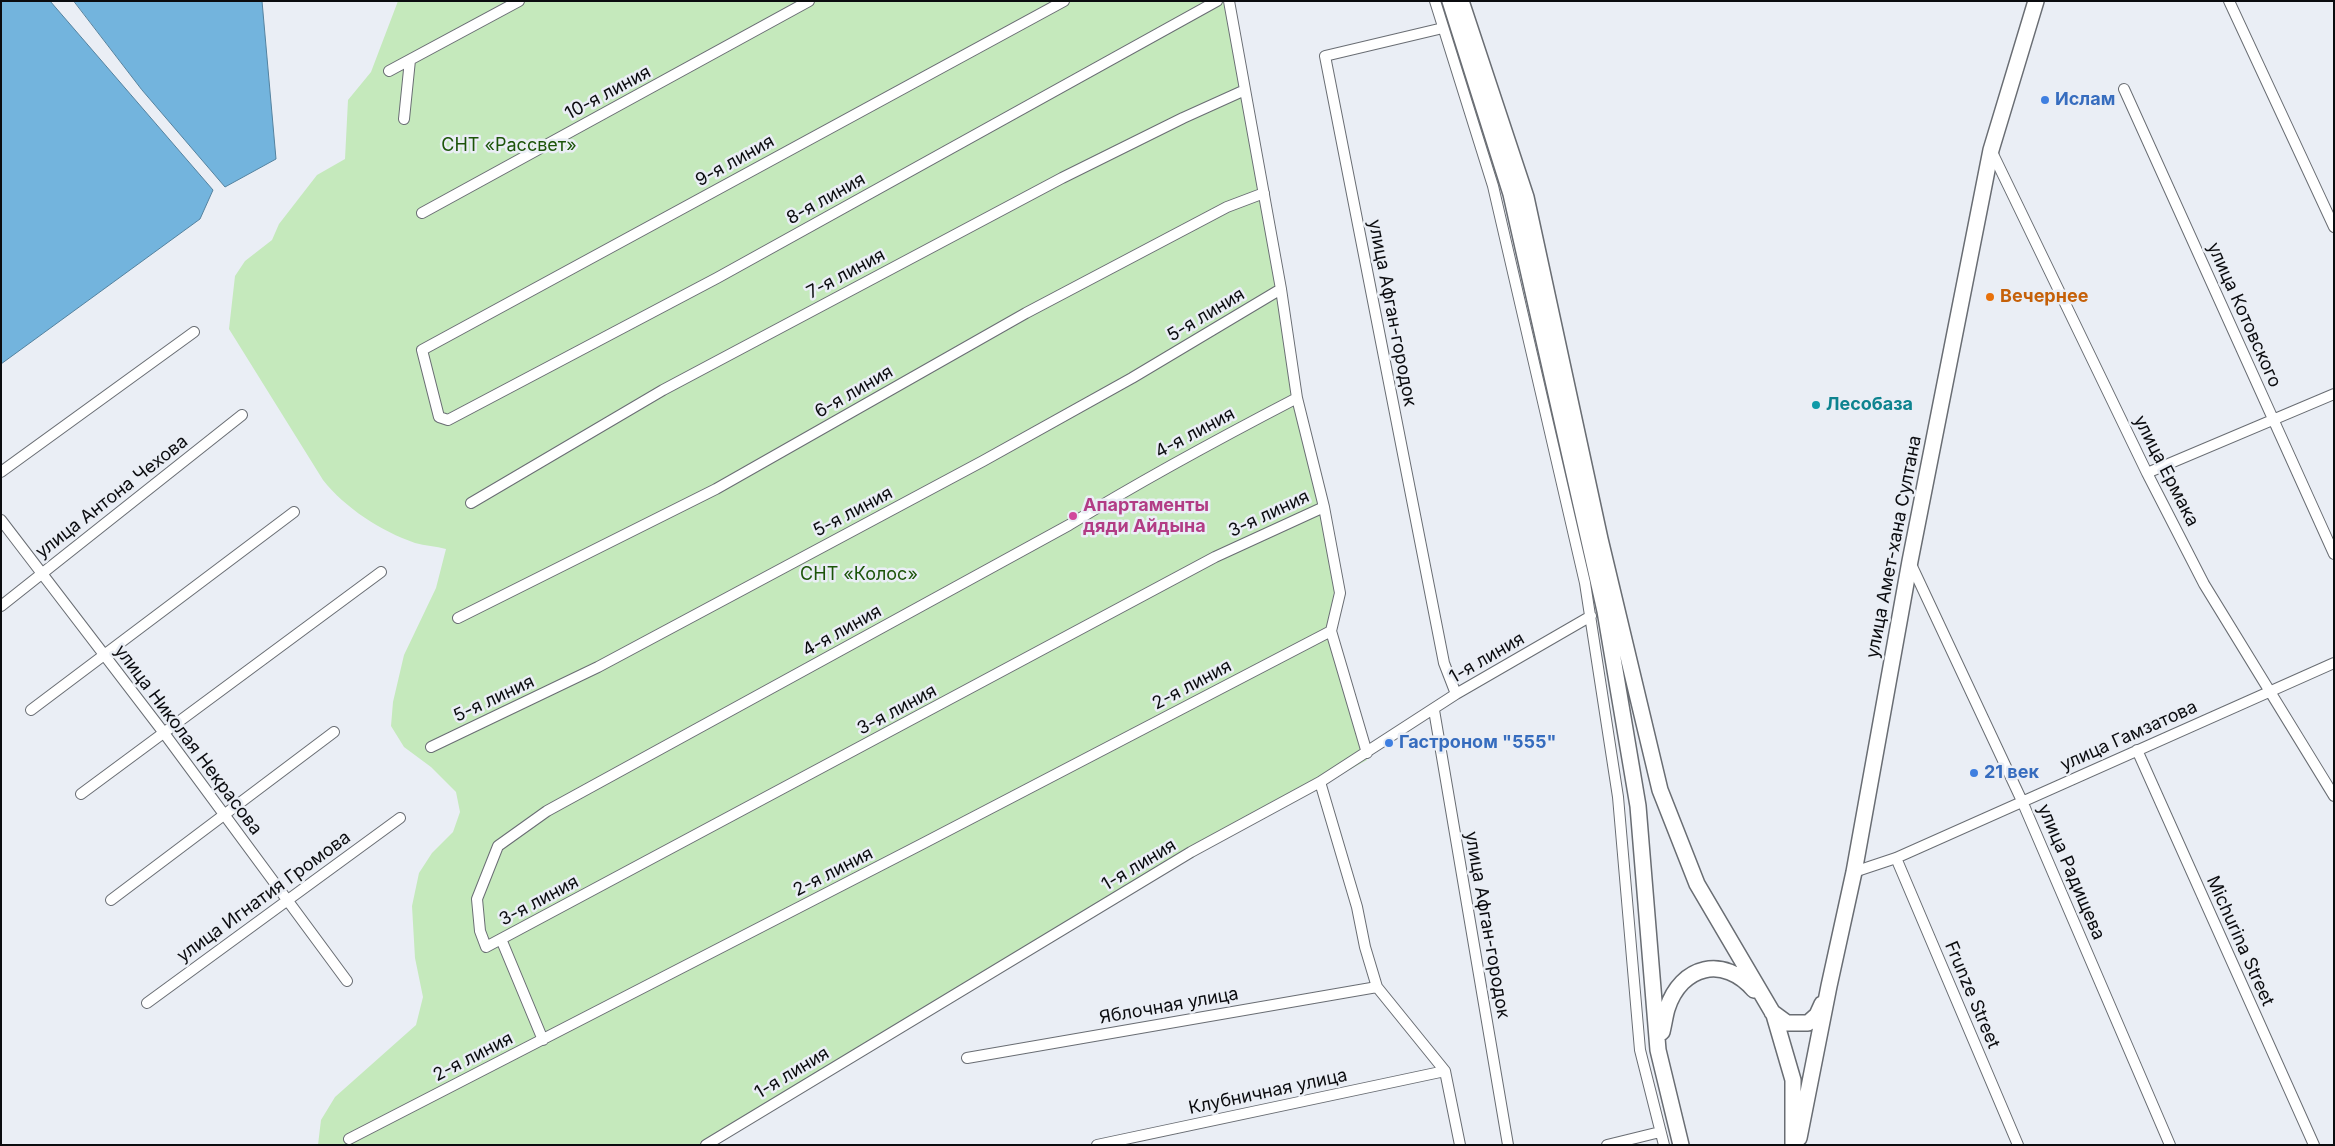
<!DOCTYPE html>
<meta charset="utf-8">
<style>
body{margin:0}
#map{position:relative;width:2335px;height:1146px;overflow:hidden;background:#eaeef5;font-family:Inter,sans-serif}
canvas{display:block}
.frame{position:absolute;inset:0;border:2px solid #0b0c0f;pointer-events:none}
</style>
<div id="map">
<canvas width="2335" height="1146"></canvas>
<div class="frame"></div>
</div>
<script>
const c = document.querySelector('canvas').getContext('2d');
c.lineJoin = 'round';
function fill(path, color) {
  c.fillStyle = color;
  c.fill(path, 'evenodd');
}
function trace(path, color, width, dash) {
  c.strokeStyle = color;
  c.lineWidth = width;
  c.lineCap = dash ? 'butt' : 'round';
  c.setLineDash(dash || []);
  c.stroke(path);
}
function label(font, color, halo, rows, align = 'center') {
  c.font = font + ' Inter,sans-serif';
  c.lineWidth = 5;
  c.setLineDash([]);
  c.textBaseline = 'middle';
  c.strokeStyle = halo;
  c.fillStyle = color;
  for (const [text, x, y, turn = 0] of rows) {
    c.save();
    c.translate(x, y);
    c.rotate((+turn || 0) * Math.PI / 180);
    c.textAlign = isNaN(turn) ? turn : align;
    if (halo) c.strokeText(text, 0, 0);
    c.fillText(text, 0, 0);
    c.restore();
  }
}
fill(new Path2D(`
 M398,1H1223L1246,106L1332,562L1335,588L1327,625L1353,718L1367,760L1212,846L705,1145H318L321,1120L335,1097L416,1025L423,997L415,958L412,906L419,873L432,853L453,832L460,812L456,792L431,767L404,747L391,726L393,702L404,655L436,588L446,549C436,546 425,546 415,543C381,531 345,508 323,480L229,329L235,276L245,261L272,240L279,224L317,175L345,159L348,100L371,72Z`), '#c5e9bc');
const water = new Path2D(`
 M1,1H50L213,190L200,219L1,364Z
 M74,1H262L276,159L225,187L142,90Z`);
fill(water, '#73b4dd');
trace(water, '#54829f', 1);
const minor = new Path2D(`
 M1064,1L422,350L439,417L448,420L717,278L1217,1
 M1229,1L1281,289L1297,398L1324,507L1340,593L1331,631L1367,753
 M1435,1L1493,186L1585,583L1618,797L1640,1050L1664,1145
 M2229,1L2334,227
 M1443,28L1325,56L1444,663L1456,694
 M389,71L519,1
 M2124,89L2334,554
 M404,119L410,60
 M1991,150L2147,473L2204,584L2334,796
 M422,213L809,1
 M1297,398C1220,438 1144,479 1069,525L547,811L498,846L477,899L480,931L486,947L1215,557L1324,507
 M1,472L194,332
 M2147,473L2334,394
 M471,503L663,390L1062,178L1183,118L1245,90
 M1,520L164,733L347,981
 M1910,562L2022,801L2170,1145
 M1,606L242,415
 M458,618L716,489L1026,313L1227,207L1264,193
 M31,710L294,512
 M1434,710L1508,1145
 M431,747L598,667L983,461L1132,378L1281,289
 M2137,750L2314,1145
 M1320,782L1357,907L1365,947L1377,987L1445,1071L1460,1145
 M81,794L381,572
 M1896,858L2018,1145
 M1854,872L1896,858L2334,663
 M111,900L334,732
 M501,939L543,1040
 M147,1003L400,818
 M967,1058L1377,987
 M349,1139L922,844L1331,631
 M706,1145L1191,852L1320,782L1456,694L1591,616
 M1097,1145L1445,1071
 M1607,1145L1660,1132`);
const primary = new Path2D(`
 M1450,1L1511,194L1605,611L1638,806L1658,1050L1681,1145
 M1461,1L1526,197L1600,539L1660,790L1697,884L1774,1015L1793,1080V1145
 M1772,1012L1787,1023H1808L1817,1015L1822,1004
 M1662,1032C1664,1024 1665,1016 1667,1009C1681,965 1724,955 1754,990
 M1799,1138L1829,986L1854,872L1910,561L1991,150L2036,1`);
trace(minor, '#696d73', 12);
trace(primary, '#696d73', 18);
trace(minor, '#fff', 10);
trace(primary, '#fff', 15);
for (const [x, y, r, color] of [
 [2045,100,5,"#3f7fe0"],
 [1990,297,5,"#e8710a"],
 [1816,405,5,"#0f9aa8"],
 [1073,516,5,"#d1479c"],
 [1389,743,5,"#3f7fe0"],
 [1974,773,5,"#3f7fe0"]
]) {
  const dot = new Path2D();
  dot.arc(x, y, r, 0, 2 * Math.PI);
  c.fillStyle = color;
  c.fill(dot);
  trace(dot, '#eaeef5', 2);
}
label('18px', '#0b0c0f', '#eaeef5', [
 ["10-я линия",608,93,-28],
 ["9-я линия",735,161,-29],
 ["8-я линия",826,199,-29],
 ["7-я линия",846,274,-28],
 ["улица Афган-городок",1392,313,79],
 ["5-я линия",1206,315,-31],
 ["улица Котовского",2244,315,66],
 ["6-я линия",854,392,-30],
 ["4-я линия",1195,433,-28],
 ["улица Ермака",2166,471,63],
 ["улица Антона Чехова",112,497,-38],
 ["5-я линия",853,512,-28],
 ["3-я линия",1269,514,-25],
 ["улица Амет-хана Султана",1894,547,-79],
 ["4-я линия",842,631,-29],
 ["1-я линия",1487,658,-30],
 ["2-я линия",1192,685,-28],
 ["5-я линия",494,699,-25],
 ["3-я линия",897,710,-28],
 ["улица Гамзатова",2129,736,-24],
 ["улица Николая Некрасова",188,740,53],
 ["1-я линия",1139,865,-31],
 ["2-я линия",833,872,-27],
 ["улица Радищева",2071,872,67],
 ["улица Игнатия Громова",264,897,-36],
 ["3-я линия",539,901,-28],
 ["улица Афган-городок",1487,925,80],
 ["Michurina Street",2240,941,66],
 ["Frunze Street",1972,995,67],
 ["Яблочная улица",1169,1006,-10],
 ["2-я линия",473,1057,-27],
 ["1-я линия",792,1073,-31],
 ["Клубничная улица",1268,1092,-12]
]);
label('bold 18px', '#366cbe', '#eaeef5', [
 ["Ислам",2055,100],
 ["Гастроном \"555\"",1399,743],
 ["21 век",1984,773]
], 'left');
label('18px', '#1c5409', '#eaeef5', [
 ["СНТ «Рассвет»",509,146],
 ["СНТ «Колос»",859,575]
]);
label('bold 18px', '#c56008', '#eaeef5', [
 ["Вечернее",2000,297]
], 'left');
label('bold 18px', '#0d838f', '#eaeef5', [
 ["Лесобаза",1826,405]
], 'left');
label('bold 18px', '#b23c85', '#eaeef5', [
 ["Апартаменты",1083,506],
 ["дяди Айдына",1083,527]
], 'left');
</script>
